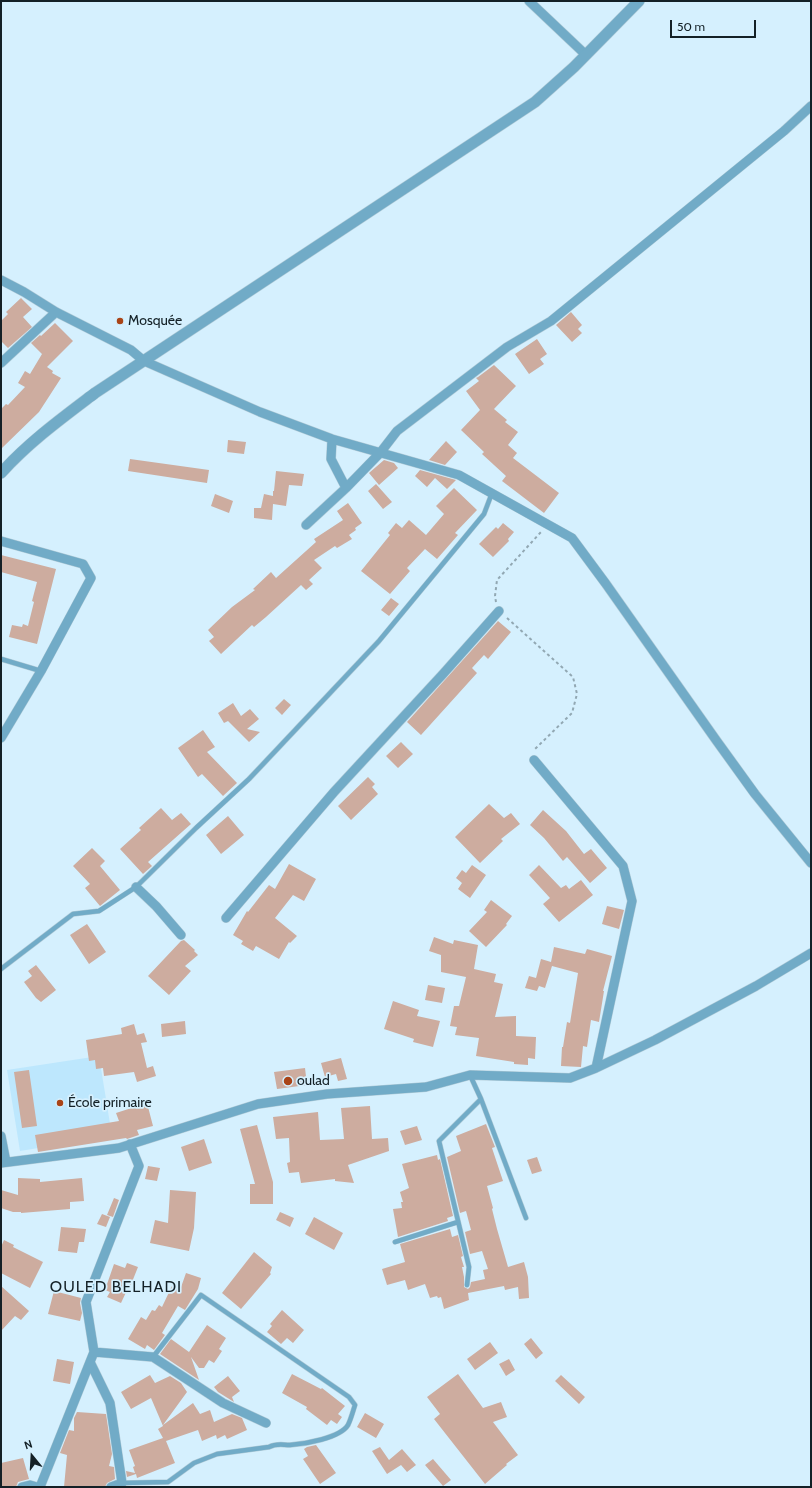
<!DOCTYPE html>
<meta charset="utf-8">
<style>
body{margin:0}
#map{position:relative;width:812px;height:1488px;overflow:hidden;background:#d5f0fe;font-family:Cabin,sans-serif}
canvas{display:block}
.frame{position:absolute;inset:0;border:2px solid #132026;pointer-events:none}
.north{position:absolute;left:12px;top:1436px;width:40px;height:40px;-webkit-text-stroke:3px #d5f0fe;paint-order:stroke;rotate:342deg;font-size:11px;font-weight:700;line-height:16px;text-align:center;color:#132026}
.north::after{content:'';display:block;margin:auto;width:14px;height:18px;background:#132026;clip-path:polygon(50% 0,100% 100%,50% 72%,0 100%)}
.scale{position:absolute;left:670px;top:20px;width:86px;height:18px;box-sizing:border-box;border:2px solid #132026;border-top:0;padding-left:5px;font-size:12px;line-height:14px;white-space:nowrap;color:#132026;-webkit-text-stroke:3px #d5f0fe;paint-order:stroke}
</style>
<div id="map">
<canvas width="812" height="1488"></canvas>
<div class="frame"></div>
<div class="north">N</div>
<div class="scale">50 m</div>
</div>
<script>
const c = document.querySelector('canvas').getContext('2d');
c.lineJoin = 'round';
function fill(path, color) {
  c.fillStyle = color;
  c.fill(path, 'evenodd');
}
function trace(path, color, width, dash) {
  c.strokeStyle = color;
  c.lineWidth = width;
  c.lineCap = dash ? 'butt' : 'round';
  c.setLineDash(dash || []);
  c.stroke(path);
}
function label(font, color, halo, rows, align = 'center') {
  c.font = font + ' Cabin,sans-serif';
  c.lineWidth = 3.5;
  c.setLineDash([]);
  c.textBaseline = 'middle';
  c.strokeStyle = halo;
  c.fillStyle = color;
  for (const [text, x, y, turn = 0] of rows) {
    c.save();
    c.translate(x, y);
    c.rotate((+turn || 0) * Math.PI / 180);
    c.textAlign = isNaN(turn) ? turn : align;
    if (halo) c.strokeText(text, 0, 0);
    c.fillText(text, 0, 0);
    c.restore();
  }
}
fill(new Path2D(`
 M99,1056L112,1136L20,1151L7,1070Z`), '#bde7fd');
fill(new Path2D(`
 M21,298L32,309L23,317L32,327L8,348L1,341V321L8,314L6,312Z
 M571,312L582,325L578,329L582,333L572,342L556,325Z
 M55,323L73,341L47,367L53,371L52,373L61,378L39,412L1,449V409L6,404L8,405L25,387L18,383L25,371L30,374L42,354L31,343L40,335L41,336Z
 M537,339L547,354L540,359L544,364L529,374L515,354Z
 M494,365L516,386L494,409L507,420L505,422L518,432L508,445L517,453L513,458L559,493L544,513L502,481L506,476L482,454L484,452L461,430L480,410L466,391L479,381L476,378L478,377Z
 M228,440L246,442L244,454L227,452Z
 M446,441L457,452L445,465L429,460Z
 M130,459L209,470L207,483L128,471Z
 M384,460L394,463L398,468L379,485L369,473Z
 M420,470L456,480L447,489L435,478L427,487L415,476Z
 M276,471L304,474L302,486L289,485L286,506L273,504L272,520L254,518V508H261L264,494L273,496V491H274Z
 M376,484L392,502L383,509L368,491Z
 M454,488L477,510L455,533L458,535L437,559L425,549L407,568L410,571L390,594L361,571L390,535L388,533L396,523L402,528L409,520L426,535L444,514L436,506Z
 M215,494L233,501L229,513L211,506Z
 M348,503L362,523L355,528L356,530L349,535L352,539L337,548L335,546L314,560L322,568L309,580L313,584L306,590L301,585L266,617L254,627L252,625L221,654L209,641L214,637L208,630L232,607L255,590L253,589L271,572L276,578L316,542L314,539L343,520L337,511Z
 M503,523L514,532L508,539L509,541L493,557L479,544L496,527L498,529Z
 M1,555L56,569L37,644L9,637L12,625L22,627L23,624L28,626L34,602L32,601L37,582L1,572Z
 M391,598L399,604L389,616L381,610Z
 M498,621L511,632L488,659L484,655L472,668L477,673L421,735L407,722Z
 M284,699L291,705L282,715L275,708Z
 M233,703L241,716L250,709L259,719L247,729L260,732L249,742L228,721L224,723L218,713Z
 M203,730L215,747L207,752L237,783L223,796L202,774L198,777L178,748Z
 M401,742L413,754L398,768L386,756Z
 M368,777L375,784L372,787L378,794L351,820L338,806Z
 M489,804L504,818L511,813L520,824L501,839L503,841L480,863L455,837Z
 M161,808L172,820L181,813L191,824L148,862L152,866L143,874L120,849L141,830L139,828Z
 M543,810L566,831L584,854L591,849L607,868L590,883L567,857L563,861L544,838L530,825Z
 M228,816L244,835L221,854L206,835Z
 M92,848L105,861L100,866L120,890L100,906L85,888L90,884L73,866Z
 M289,864L316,879L304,901L293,895L275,918L297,936L290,943L289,942L279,959L256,946L253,951L241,944L243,941L233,935L247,911L248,912L269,885L275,889Z
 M472,865L486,875L470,898L458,889L462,883L456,878L462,870L466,873Z
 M539,865L561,888L566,885L569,889L581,880L593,895L559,922L543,904L550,898L529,875Z
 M491,900L512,916L506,924L507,925L486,947L469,931L487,912L484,910Z
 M607,906L624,910L619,929L602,924Z
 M87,924L106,952L89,964L70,935Z
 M434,937L453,944L454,940L478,945L474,969L496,974L494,982L503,984L495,1017L516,1016V1036L536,1037L535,1059L528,1058V1065L514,1064V1062L476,1056L479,1038L455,1035L457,1027L450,1026L454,1006H459L466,977L441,972V955L429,951Z
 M184,940L195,950L194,951L198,955L185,966L191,971L169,995L148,976L181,941Z
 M554,947L585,954L587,949L612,956L603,991H604L599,1022L591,1020L587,1047L583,1046L581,1067L561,1066L562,1047H563L567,1022L570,1023L578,973L552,966L545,988L539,986L537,991L525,988L529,976L536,978L541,959L551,962Z
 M36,965L56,990L41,1002L36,998L24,982L32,976L28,971Z
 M428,985L445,988L442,1003L425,1000Z
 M393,1001L419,1010L417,1016L440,1021L433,1047L413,1042L414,1039L384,1029Z
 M185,1021L186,1034L162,1037L161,1024Z
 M134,1024L137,1035L144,1033L147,1042L141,1043L147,1068L153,1066L156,1076L137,1082L134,1072L104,1076L103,1068L96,1069L95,1060L89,1061L86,1040L122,1034L121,1028Z
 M341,1058L347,1079L338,1081L336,1074L325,1077L321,1063Z
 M305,1068L307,1085L277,1089L274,1072Z
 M29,1070L37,1126L22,1128L14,1072Z
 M147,1103L153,1126L137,1130L139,1135L127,1139L126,1138L38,1152L35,1135L119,1121L116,1113Z
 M370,1106L372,1139L388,1138L389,1151L348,1165L354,1183L335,1181V1179L301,1183L299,1172L289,1173L287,1163L290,1162L289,1138L276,1139L273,1117L318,1112L320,1140L344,1139L341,1108Z
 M486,1124L495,1147L492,1148L503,1181L487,1186L493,1208L492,1209L497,1229L508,1267L524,1262L528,1277L529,1298L519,1299L518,1287L505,1290L504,1286L468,1293L469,1300L444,1309L441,1297L438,1298L437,1296L430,1298L425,1284L408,1290L405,1280L387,1285L382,1269L405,1262L400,1244L450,1229L452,1237L458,1235L463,1256L461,1257L464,1267H462L464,1277V1287L468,1289L470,1287L471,1282L485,1279L483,1270L488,1269L482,1251L470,1254L465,1232L471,1230L466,1211L460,1213L447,1157L461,1151L456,1136Z
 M257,1125L273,1182V1204H250V1184H255L240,1129Z
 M417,1126L422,1140L405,1145L400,1131Z
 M204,1139L212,1163L189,1171L181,1147Z
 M437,1155L438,1160L440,1159L453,1216L447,1218L448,1221L398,1237L393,1209L402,1208L401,1202H403L400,1192L409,1188L402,1164Z
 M537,1157L542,1171L532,1174L527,1160Z
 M148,1166L160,1168L157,1181L145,1179Z
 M18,1178L40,1179V1182L82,1178L84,1201L70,1202V1209L21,1213V1212H13L1,1208V1190L18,1195Z
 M170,1190L196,1192L194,1228L189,1251L150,1243L155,1220L168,1223Z
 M114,1198L119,1200L113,1217L107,1215Z
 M280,1212L294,1218L290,1227L276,1220Z
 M102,1214L110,1217L106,1227L97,1224Z
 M314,1217L343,1233L334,1250L305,1234Z
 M61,1227L86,1229L84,1242H79L77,1253L58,1251Z
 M4,1240L14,1245L13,1247L43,1262L30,1288L1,1273V1247Z
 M254,1252L272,1267L270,1273L271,1274L241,1309L222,1293Z
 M127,1263L138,1267L130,1287L129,1286L121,1303L107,1297L110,1292L105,1290L114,1264L125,1268Z
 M186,1273L201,1278L198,1289L185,1310L178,1306L162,1333L165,1335L154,1350L147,1345L145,1349L128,1339L141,1317L146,1320L152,1310L155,1311L159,1305L162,1307L172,1286L180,1290Z
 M1,1286L29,1311L21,1320L15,1316L1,1331Z
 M54,1291L81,1298L80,1303L82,1313L80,1321L48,1314Z
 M282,1310L304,1330L293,1343L287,1338L281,1344L267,1332L272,1326L270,1324Z
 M207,1325L226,1338L219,1349L222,1351L214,1363L209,1360L204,1368H199L191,1357L199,1380L160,1354L171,1339L189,1352Z
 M531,1338L543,1353L536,1359L524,1344Z
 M490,1342L498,1353L475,1370L467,1359Z
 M57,1359L74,1362L70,1384L53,1381Z
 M509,1359L515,1370L506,1376L499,1364Z
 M292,1374L321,1389L322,1388L345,1406L338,1414L342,1417L337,1424L331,1420L327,1425L306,1409L307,1407L282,1393Z
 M458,1374L483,1408L501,1402L507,1417L493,1422L518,1455L506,1464L507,1465L485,1484L434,1419L440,1414L427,1397Z
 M150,1375L155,1383L170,1376L181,1383L187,1392L163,1425L193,1403L200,1414L210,1410L214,1422L232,1414L242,1418L247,1430L227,1439L225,1435L217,1439L216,1435L202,1441L198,1430L166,1441L175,1463L137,1478L136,1474L127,1477L126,1471L135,1473L133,1467L135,1466L129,1450L163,1438L158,1429L163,1426L151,1398L131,1409L121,1392Z
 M561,1375L585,1397L579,1404L555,1381Z
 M228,1376L240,1391L232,1397L234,1402L218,1392L214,1387Z
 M77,1412L106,1414L112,1454L109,1466L114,1467L115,1479L107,1483L105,1487H64L67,1455L60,1453L69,1430L74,1431V1418Z
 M365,1413L384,1424L376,1438L357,1427Z
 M316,1445L336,1473L320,1484L303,1459L308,1456L304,1449L307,1447Z
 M380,1447L389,1460L402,1449L416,1465L407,1472L401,1465L387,1474L372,1451Z
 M23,1458L29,1479L18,1482L16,1487H1V1463Z
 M433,1459L451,1480L443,1486L425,1465Z`), '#cdac9f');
const service = new Path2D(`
 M1,659L41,671
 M1,969L73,914L99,911L136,887L196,828L249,779L379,641L484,514L492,493
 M481,1099L526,1218
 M395,1242L458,1222
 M467,1285L469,1267L439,1141L481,1099L470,1075
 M122,1483L168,1482L194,1463L217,1454L269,1447C277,1443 282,1445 290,1445C305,1444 340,1438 348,1425C351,1419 353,1411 355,1405L349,1397L201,1295L153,1357`);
const minor = new Path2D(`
 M529,1L586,55
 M1,280L24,292L56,312L131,350L144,361L260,412L332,439L459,475L572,538L606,584L716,740L755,794L811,863
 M1,363L56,312
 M332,439L331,459L346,488
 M306,525L346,488L380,453L397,431L507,347L551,321L784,131L811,106
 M1,541L83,564L91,578L41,671L1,738
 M534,760L623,866L632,901L596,1068
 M136,887L156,906L181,935
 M226,918L334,792L443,674L499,611
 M1,1136L6,1162
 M130,1144L139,1166L86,1302L94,1352L153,1357L223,1403L266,1423
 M1,1163L119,1148L258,1104L327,1094L426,1087L470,1075L570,1078L596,1068L655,1040L756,986L811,953
 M90,1362L110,1403L122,1483L111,1487
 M22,1487L30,1485L37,1487
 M40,1487L94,1352`);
const tertiary = new Path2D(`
 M1,473C29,442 62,418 95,393L535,102L574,67L639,1`);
trace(service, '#b2cbd7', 5.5);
trace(minor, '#b2cbd7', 10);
trace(tertiary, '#b2cbd7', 12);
trace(new Path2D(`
 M496,602L495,596L497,580L541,532
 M507,618L573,677L577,694L572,713L535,749V751`), '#92a8b3', 2, [3, 3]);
trace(service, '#71abc7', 4.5);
trace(minor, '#71abc7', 9);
trace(tertiary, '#71abc7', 11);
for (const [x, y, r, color] of [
 [120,321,4,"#a94417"],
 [288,1081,5,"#a94417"],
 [60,1103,4,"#a94417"]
]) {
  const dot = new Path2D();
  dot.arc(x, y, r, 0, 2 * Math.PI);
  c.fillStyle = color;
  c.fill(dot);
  trace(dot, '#d5f0fe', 1.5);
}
label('14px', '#132026', '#d5f0fe', [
 ["Mosquée",128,321],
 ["oulad",297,1081],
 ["École primaire",68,1103]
], 'left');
c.letterSpacing = '1px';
label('16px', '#132026', '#d5f0fe', [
 ["OULED BELHADI",116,1287]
]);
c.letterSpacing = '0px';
</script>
